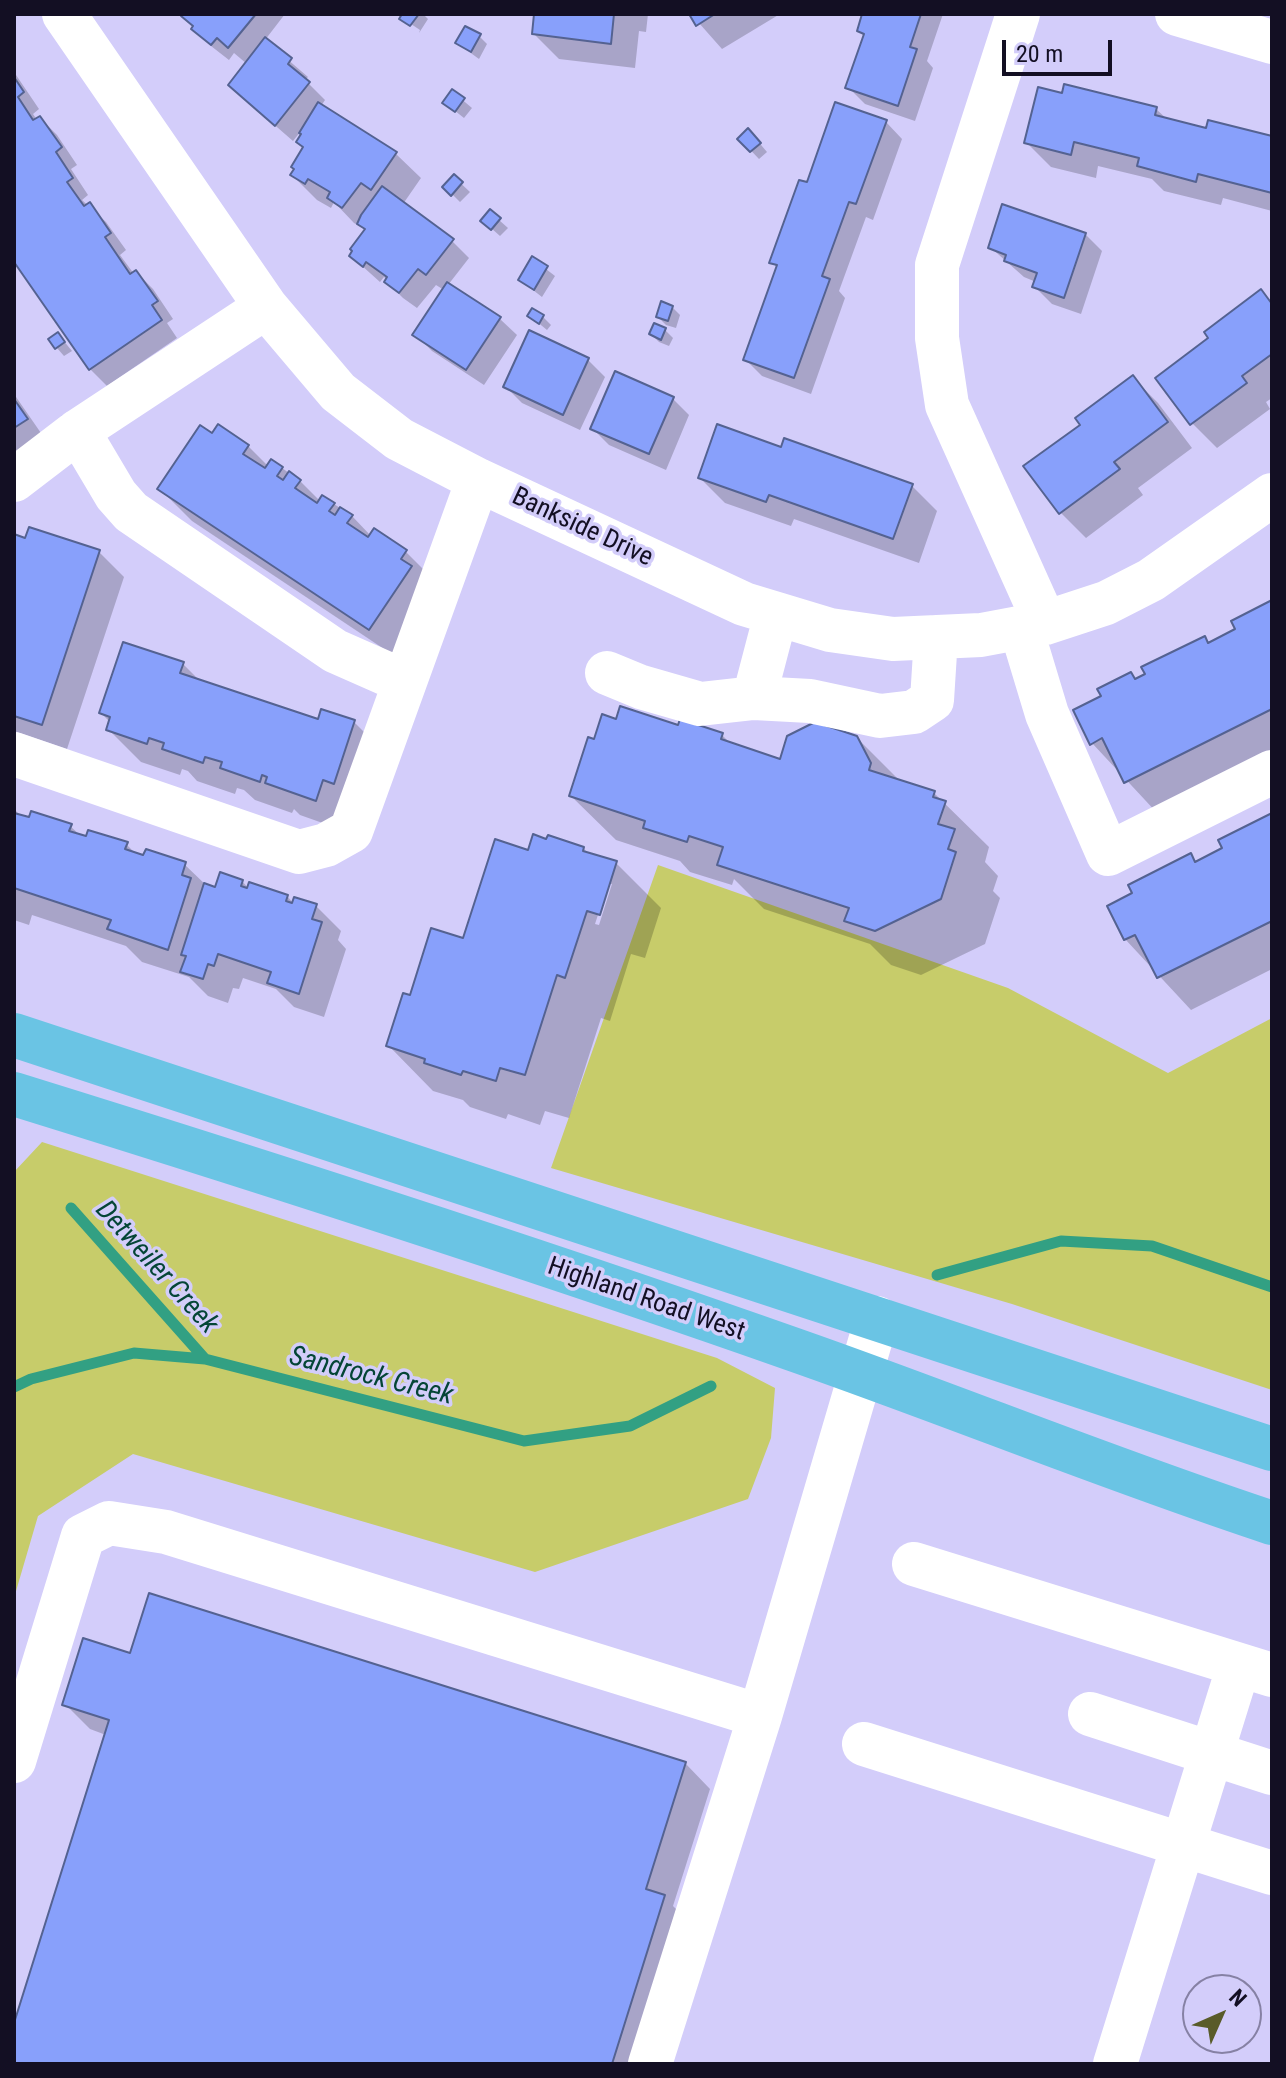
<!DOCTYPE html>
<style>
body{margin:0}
#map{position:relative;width:1286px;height:2078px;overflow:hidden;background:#d3cdfa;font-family:"Roboto Condensed",sans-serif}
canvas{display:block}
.frame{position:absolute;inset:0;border:16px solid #130f23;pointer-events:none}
.north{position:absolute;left:1182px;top:1974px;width:80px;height:80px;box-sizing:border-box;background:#d3cdfa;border:2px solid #8681a4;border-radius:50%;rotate:45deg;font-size:22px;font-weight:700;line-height:32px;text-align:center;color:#130f23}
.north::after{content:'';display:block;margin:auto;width:28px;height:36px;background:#595b29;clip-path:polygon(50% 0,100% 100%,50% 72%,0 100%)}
.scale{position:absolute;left:1002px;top:40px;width:110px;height:36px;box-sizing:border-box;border:4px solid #130f23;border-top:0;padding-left:10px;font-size:24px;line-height:28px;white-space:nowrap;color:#130f23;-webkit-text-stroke:6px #d3cdfa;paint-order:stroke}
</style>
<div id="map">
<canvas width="1286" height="2078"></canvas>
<div class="frame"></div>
<div class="north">N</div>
<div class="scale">20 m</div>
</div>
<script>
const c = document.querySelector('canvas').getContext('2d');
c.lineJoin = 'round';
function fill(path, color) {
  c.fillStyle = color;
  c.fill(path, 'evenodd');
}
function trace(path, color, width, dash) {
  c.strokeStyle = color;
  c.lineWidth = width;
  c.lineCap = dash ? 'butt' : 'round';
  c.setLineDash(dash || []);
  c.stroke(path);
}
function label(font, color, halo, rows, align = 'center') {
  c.font = font + ' "Roboto Condensed",sans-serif';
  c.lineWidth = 7;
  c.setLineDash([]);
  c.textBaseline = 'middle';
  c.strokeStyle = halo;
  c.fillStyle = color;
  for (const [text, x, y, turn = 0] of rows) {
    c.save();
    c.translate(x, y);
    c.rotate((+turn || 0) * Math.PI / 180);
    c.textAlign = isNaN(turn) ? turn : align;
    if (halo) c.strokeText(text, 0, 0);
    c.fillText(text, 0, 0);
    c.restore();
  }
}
fill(new Path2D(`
 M658,865L1008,988L1168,1073L1272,1018V1390L1012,1304L551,1168Z
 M42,1142L717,1358L775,1388L771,1438L748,1499L535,1572L133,1454L38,1516L14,1598V1172Z`), '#c7cc6a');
fill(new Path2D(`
 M185,14H285L265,40L308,77L305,80L325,100L321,106L396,154L421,178L403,204L452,241L469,258L448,285L500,319L517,335L484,385L432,351L415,334L444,290L436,285L417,308L403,298L386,281L388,280L384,277L380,282L351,256L366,230L354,223L334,202L331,208L317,200L292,175L305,149L303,134L301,131L293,141L247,101V64L234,53L229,60L211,46L194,29Z
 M405,14H423L428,19L419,33L420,30L408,22Z
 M536,14H648L646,32L639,31L635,68L559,59L534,34Z
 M691,14H780L722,49Z
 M865,14H943L927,61L933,68L915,121L865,104L848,87L865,37L859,31Z
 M479,36L487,44L479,59L457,43Z
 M14,72L39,109L33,114L37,120L40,118L57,135L77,165L71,169L88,195L82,200L106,222L126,250L120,255L134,274L136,272L153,289L173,319L167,323L177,338L107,386L90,369L14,258Z
 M453,92L472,108L464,118L445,103Z
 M1156,109L1168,120L1207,130L1272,138V211L1223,198L1221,205L1164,191L1152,179L1098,166L1096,178L1051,167L1026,142Z
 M886,122L902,139L873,220L866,217L839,291L845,298L811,394L762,376L745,359L778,268L772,262L808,184Z
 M740,139H756L767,152L759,159Z
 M454,177L470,192L460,202L445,187Z
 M490,212L508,228L500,236L491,228Z
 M1085,234L1102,251L1081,314L1052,304L1035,287L1036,282L1024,277L990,247Z
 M533,259L555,276L542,297L520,280Z
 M1261,292L1272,303V398L1266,402L1270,409L1217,448L1192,423L1211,339Z
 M672,307L680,315L676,328L666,325L658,317Z
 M530,316L543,317L551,325L547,330Z
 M665,330L673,338L669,346L659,342L651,334Z
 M530,333L588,360L605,377L580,430L522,403L505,386Z
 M58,334L72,351L64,356L57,348Z
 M1133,378L1158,403L1192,448L1138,488L1143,495L1086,538L1061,513L1083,425Z
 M14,394L43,436L14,457Z
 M673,399L689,415L666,470L609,445L592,428Z
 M213,436L248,446L268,466L282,468L300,481L320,501L334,504L352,516L371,536L406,552L438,584L402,661L192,521L160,489Z
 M782,449L912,486L937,511L919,563L794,519L791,526L725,503L700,478Z
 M14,536L99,552L124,577L67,749L14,731Z
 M1272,602V757L1158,814L1092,743L1103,697L1131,674L1137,680L1204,638L1210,644L1238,630Z
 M183,664L201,682L319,722H354L386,754L348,832L300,815L294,809L292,813L255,800L244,790L237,788L235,794L197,781L188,771L182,769L180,775L141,762L108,729L110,722L101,713Z
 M617,721L679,727L722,735L731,744L781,761L856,737L901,782L934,793L989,847L985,862L998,876L993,891L1000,898L985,944L921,975L891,965L870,944L764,909L734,879L732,885L690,872L680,861L616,840L571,796L595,742Z
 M14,809L23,818L70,826L81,836L126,844L137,855L184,864L208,887L216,889L242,881L249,889L287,896L294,904L316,906L341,931L338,940L346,949L324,1017L294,1007L276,989L243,978L239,989L233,988L228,1003L208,996L189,977L142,962L126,946L32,915L29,925L14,920Z
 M1272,816V969L1191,1010L1125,939L1135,894L1190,856L1198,863L1225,849Z
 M583,848L590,855L616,863L661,908L645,958L631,954L610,1021L601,1018L569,1118L545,1111L540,1125L508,1114L506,1119L470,1107L463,1100L433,1091L389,1046L411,998L464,941L529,853ZM608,884H612L599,925L595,924Z
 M132,1655L685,1763L710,1789L673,1906L689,1922L645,2064H14V2026L106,1735L90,1729L65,1704Z`), '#0003');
trace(new Path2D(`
 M71,1208L205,1359
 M937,1275L1061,1241L1152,1246L1272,1287
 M14,1387L31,1379L134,1353L205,1359L524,1441L630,1426L711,1386`), '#32a083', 11);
const building = new Path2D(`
 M183,14H256L228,48L217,38L211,45L191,29L193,26L181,16Z
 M402,14H419L410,26L399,19Z
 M534,14H614L611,44L532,34Z
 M689,14H715L696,26Z
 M862,14H921L910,47L917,49L898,106L845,88L864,34L857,31Z
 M465,26L481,34L471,52L455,43Z
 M265,37L292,58L288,64L310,82L275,126L228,85Z
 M14,77L24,92L18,97L33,120L40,116L62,147L56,152L73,178L67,182L84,206L90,202L111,233L105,237L130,274L136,270L158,301L152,305L162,320L89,370L14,262Z
 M1064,84L1157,107L1155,115L1206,128L1208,120L1272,136V193L1198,174L1196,182L1137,166L1139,158L1074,142L1071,155L1024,143L1038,87L1062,93Z
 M452,89L465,98L455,112L442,103Z
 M318,102L397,152L371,190L361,183L342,208L327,198L330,192L308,179L305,184L290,175L294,169L291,167L303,147L296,142L301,134L299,133Z
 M835,102L887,120L856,204L849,202L822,276L830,279L794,378L743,360L777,265L769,263L799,180L807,182Z
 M748,128L761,143L750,152L737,139Z
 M454,174L463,182L451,196L442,187Z
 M382,186L454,239L426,275L418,269L399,293L384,282L387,277L366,262L363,267L349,256L352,251L350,249L365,229L357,224L361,215Z
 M1002,204L1086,233L1064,298L1032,287L1037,273L1004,261L1006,255L988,248Z
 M490,209L501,218L491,230L480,221Z
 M532,256L548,266L534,290L518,280Z
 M447,282L501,317L466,370L412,335Z
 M1261,289L1272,304V354L1242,376L1247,383L1190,425L1155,378L1208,338L1204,332Z
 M661,301L673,306L668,321L656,317Z
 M532,308L544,315L539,324L527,316Z
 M654,323L666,328L661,340L649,334Z
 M529,330L589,358L563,415L503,387Z
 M58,332L65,342L55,349L48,339Z
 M615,371L674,397L649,454L590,429Z
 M1133,375L1168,422L1114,462L1120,469L1059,514L1023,466L1080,425L1075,418Z
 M14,399L28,419L14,428Z
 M218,424L249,445L243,454L265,468L271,459L283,467L277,476L283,480L289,471L301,480L295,488L317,503L322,495L335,503L329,511L335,515L340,507L353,515L347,523L368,537L374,528L407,550L401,559L412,566L369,630L157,489L200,425L212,433Z
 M717,424L781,447L784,438L913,484L893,539L769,495L766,502L698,478Z
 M29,527L100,550L42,725L14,716V534L25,538Z
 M1272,600V709L1124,783L1102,738L1090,745L1073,710L1101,696L1097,689L1131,672L1135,679L1145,674L1141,667L1205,636L1208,643L1235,629L1231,621Z
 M123,642L184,662L180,673L318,719L321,709L355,720L334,784L323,780L316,801L265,783L267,777L262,775L260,782L220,768L222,762L205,757L203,763L162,749L164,743L149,738L147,744L106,730L110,717L99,713Z
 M620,706L678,725L680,719L723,733L721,739L780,759L787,736L815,722L857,736L871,763L869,770L935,791L933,797L946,801L938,824L955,829L948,849L956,852L941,899L875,931L844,921L849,908L717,865L723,847L689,836L687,842L643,828L645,821L569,796L588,737L594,739L602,714L616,719Z
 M31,811L72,824L69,831L86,836L88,830L128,842L125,849L143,855L146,849L186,862L182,875L191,878L168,950L107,929L111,920L14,888V813L29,817Z
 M1272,813V921L1157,978L1135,935L1124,940L1107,906L1132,893L1128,885L1191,853L1195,862L1222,848L1218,840Z
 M533,834L546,839L548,835L584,847L583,851L617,861L600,915L587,911L565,978L557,975L525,1075L500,1068L496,1081L463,1071L461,1075L424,1063L425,1059L386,1046L403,993L410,995L431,928L463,938L495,839L528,850Z
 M220,872L243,880L241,886L247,888L249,882L288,895L286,901L292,903L294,897L317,904L312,919L322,922L299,994L267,983L271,972L218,954L214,966L208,964L203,979L180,972L186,956L181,955L204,883L215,887Z
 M149,1593L686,1762L646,1889L665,1895L612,2064H14V2023L109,1720L62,1705L83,1638L130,1653Z`);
fill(building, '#88a0fb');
trace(building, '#546291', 2);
trace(new Path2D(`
 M64,14L266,307L338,392L399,439L478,480L744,604L830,630L893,639L981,635L1045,623L1106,603L1151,580L1272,495
 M1018,14L937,265V338L947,405L1045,623
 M1177,14L1272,42
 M78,431L116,495L131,512L335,651L403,681
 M14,480L78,431L266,307
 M1021,628L1047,714L1108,854L1272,772
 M607,673L641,687L700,704L754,698L810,701L880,716L914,712L932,700L936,637
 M754,698L776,614
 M14,754L299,852L326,845L351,831L478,480
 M914,1564L1272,1675
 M1090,1714L1272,1773
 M864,1744L1272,1873
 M14,1761L83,1536L109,1523L166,1532L760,1716
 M650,2064L760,1716L877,1318
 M1115,2064L1239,1665`), '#fff', 44);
trace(new Path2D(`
 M14,1035L1272,1449
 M14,1094C275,1175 537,1259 795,1350C955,1406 1111,1470 1272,1523`), '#6ac4e4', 44);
label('26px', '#130f23', '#d3cdfa', [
 ["Bankside Drive",582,528,25],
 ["Highland Road West",646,1300,19]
]);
label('italic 28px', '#044536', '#d3cdfa', [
 ["Detweiler Creek",156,1268,48],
 ["Sandrock Creek",371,1377,14]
]);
</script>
